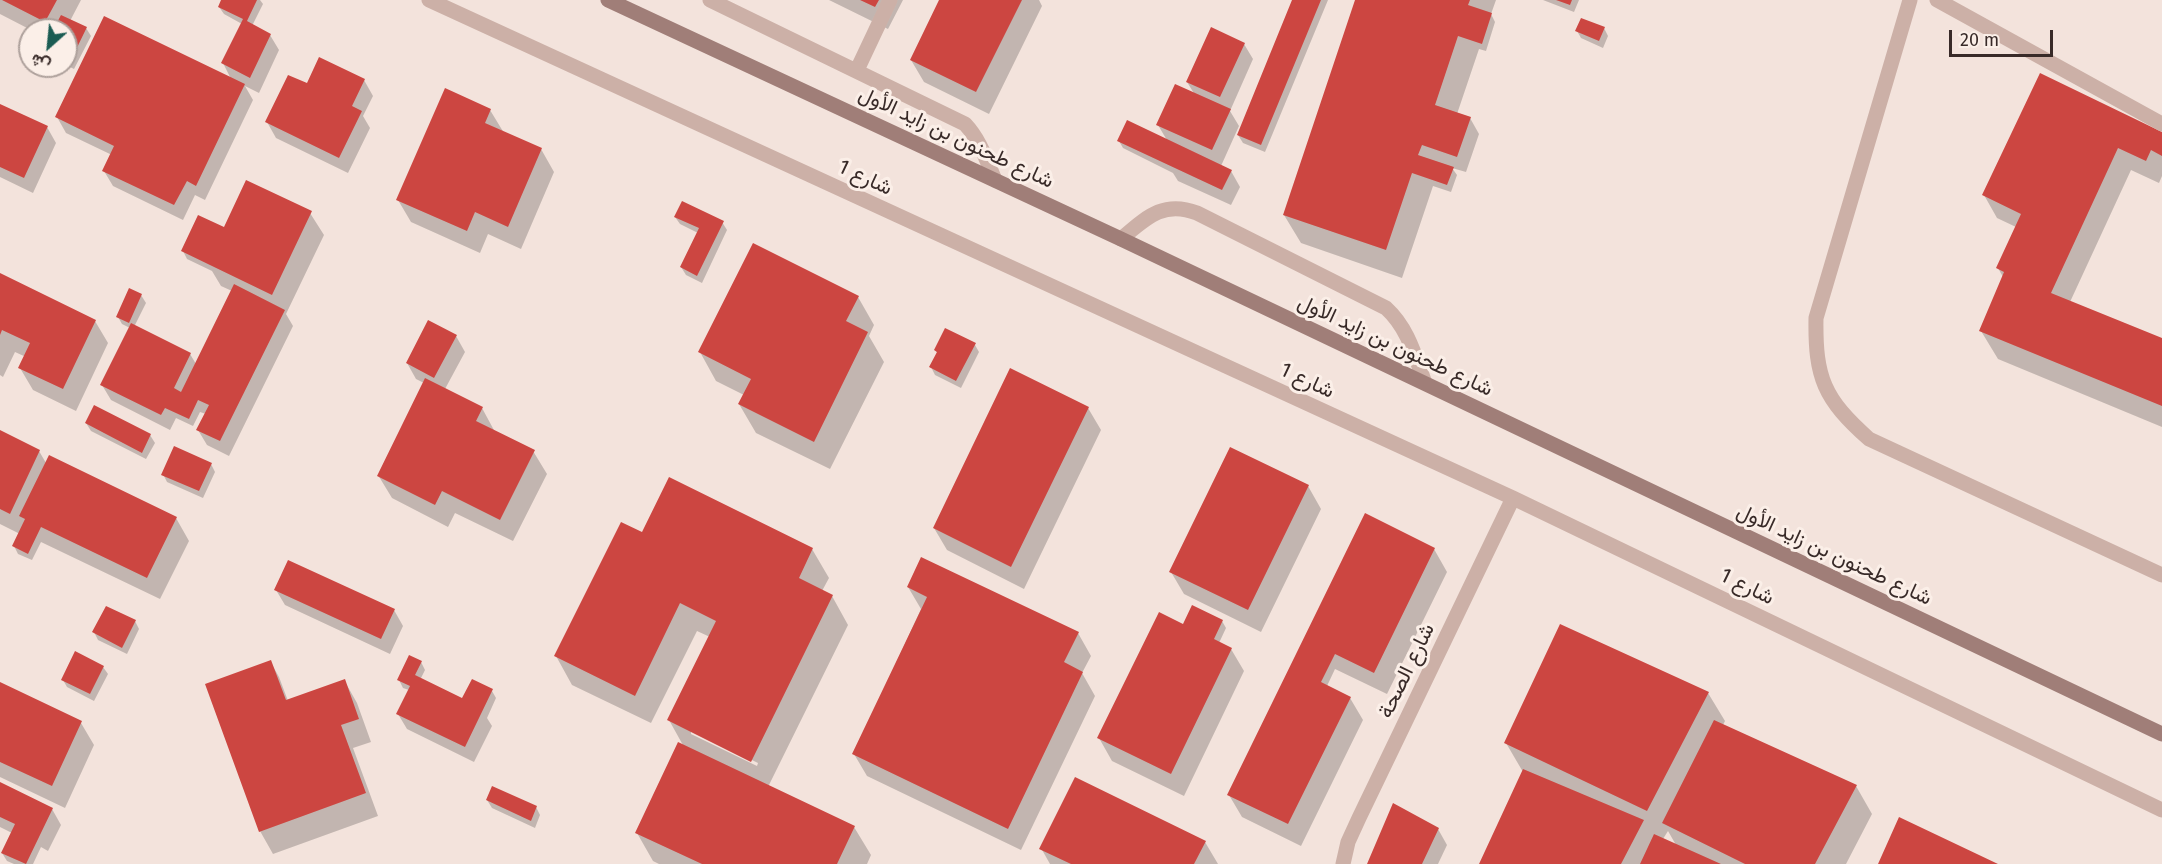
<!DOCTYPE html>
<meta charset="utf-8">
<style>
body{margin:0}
#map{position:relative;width:2162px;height:864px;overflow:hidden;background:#f3e3dc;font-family:"Fira Sans",Vazirmatn,sans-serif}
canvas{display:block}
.north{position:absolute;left:18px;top:18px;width:60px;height:60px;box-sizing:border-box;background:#fbefe8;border:2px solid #ada09b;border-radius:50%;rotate:207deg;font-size:16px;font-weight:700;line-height:24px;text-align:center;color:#382a28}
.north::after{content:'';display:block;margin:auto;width:21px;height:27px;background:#1b5c53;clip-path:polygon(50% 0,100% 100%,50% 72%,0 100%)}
.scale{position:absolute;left:1949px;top:30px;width:104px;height:27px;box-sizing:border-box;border:3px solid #382a28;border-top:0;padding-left:8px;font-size:18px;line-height:21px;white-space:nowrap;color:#382a28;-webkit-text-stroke:4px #fbefe8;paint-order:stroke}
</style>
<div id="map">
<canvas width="2162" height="864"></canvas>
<div class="north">ش</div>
<div class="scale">20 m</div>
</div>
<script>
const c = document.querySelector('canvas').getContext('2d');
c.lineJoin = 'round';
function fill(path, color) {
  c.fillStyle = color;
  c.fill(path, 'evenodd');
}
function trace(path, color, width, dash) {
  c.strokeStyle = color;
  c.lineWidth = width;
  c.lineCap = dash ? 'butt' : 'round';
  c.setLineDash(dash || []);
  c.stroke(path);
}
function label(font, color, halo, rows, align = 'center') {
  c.font = font + ' "Fira Sans",Vazirmatn,sans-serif';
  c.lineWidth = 6;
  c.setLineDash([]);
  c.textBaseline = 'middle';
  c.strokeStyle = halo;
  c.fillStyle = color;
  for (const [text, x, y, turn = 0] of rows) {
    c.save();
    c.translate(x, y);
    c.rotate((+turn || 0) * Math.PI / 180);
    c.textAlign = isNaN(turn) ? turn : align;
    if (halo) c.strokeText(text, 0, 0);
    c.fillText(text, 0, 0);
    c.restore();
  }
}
fill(new Path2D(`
 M0,0H81L70,21L86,28L91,36L74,69L66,65V30H31L0,14Z
 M223,0H260L263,4L252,26L270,35L279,50L259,93L245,86L253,100L205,200L195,195L183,220L113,186L104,171L112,155L66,133L57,117L231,79L223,63L242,24L224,14L219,7Z
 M829,0H903L888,29Z
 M941,0H1039L1042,6L989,114L924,82L911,60Z
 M1294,0H1328L1265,152L1243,143L1238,135Z
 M1356,0H1496L1491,14L1495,22L1486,51L1479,49L1457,114L1470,118L1479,134L1466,172L1452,168L1457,175L1451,192L1433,186L1402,278L1301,243L1284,215Z
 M1543,0H1579L1574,12Z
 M1604,28L1608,36L1603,48L1581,38L1577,31Z
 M1244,44L1253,59L1230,111L1239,126L1221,166L1231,171L1240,187L1231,205L1178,181L1173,173L1123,148L1119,141L1168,142L1158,125L1195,95L1187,82Z
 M2041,75L2162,133V176L2159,183L2131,170L2070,302L2162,340V427L1998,359L1981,331L2003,277L1998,268L2016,227L1997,218L1984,195Z
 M364,80L373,96L363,116L370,128L348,173L276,138L267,122L307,85Z
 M0,105L47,127L56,143L33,193L0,177Z
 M490,110L504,133L541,149L554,172L521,249L488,234L480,253L411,222L398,200Z
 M310,213L324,235L286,314L293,326L229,456L207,445L198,430L206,414L200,412L193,426L176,418L170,430L111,400L102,385L130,328L122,324L118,317L141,295L146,303L134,327L190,354L196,364L232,291L221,286L212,271L187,259L183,251L225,229Z
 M675,217L722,222L727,230L702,283L686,275L681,267L698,233L680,224Z
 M0,274L95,321L108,343L76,411L33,390L20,368L26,357L15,352L3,377L0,375Z
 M858,297L874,325L869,336L884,362L830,469L756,433L739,404L744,395L716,381L700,352Z
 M456,336L465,352L445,389L482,408L495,432L533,451L547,474L513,541L455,513L448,527L392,498L378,475L424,383L416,379L407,363Z
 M975,345L979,352L961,388L935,375L931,367L938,354L935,350Z
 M1088,408L1101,430L1024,589L947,550L934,528Z
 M86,423L150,435L155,443L146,459L91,431Z
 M0,432L39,451L46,463L176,518L189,541L160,599L41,542L32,560L18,554L14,546L20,534L0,524Z
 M211,464L215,472L203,498L167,482L163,474Z
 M1308,486L1321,509L1261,632L1184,594L1171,572Z
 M1366,516L1434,549L1447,572L1387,694L1335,669L1327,686L1350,698L1363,720L1301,846L1242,817L1229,795Z
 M643,534L812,549L829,578L822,591L832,596L848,625L768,787L854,827L871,855L867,864H659L653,861L637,833L684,747L669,720L710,637L697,631L651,723L572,685L556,656ZM691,730L758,763L757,766L691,734Z
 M908,587L1078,633L1091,656L1082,673L1095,696L1021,850L867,776L854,754L921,609Z
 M276,590L394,610L403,626L390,654L285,605Z
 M135,621L139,629L127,654L98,640L94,632Z
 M1222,621L1226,628L1219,643L1231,649L1244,671L1184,796L1112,761L1099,738L1184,625Z
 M270,661L279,677L288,701L344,680L357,703L371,742L353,748L378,816L273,854L260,831Z
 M421,662L425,670L420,680L467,703L492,691L496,698L487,718L492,726L474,762L407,729L398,714L409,690L403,688L399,680Z
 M103,667L108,674L94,701L67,687L63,680Z
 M0,684L81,723L94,745L65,808L0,777Z
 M1708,693L1725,721L1723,725L1856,786L1872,814L1846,864H1480L1523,772L1506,743ZM1668,831L1676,845L1663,839Z
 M0,784L52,809L61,825L48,851L41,847L33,864H14L7,861L2,853L12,833L0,827Z
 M487,800L536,807L540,815L535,828L492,808Z
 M1438,829L1447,845L1438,864H1368Z
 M1205,842L1218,864H1050L1041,848Z`), '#0003');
fill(new Path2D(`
 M2,0H57L45,22Z
 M221,0H257L247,21L271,34L250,78L221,63L243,19L218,7Z
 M860,0H879L875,7Z
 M939,0H1022L976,92L910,60Z
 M1292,0H1321L1261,145L1237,135Z
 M1355,0H1470L1468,5L1492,13L1482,44L1458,36L1435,105L1471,117L1457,157L1422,145L1418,155L1454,167L1447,185L1412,173L1386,250L1283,215Z
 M1556,0H1572L1570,5Z
 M61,15L87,27L70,62L66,60V30H53Z
 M104,16L245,84L196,186L187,181L174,205L102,171L114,146L55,117Z
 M1581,18L1605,27L1599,41L1575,31Z
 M1211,27L1245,43L1220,97L1186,82Z
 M319,57L365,79L352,106L362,111L339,158L265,122L288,75L307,83Z
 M2040,73L2162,132V156L2151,150L2146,161L2118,148L2051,293L2162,338V406L1979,331L2004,272L1996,268L2021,214L1982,195Z
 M1175,84L1231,109L1212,150L1156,125Z
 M445,88L491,109L485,123L542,148L508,227L475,212L467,231L396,200Z
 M0,104L48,126L24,178L0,167Z
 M1127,120L1232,170L1222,190L1117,141Z
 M246,180L312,211L272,295L181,251L198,215L224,227Z
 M682,201L724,221L697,276L680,267L699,228L674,217Z
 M753,243L859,296L846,321L868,332L814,442L738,404L751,379L698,352Z
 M0,273L96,320L63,389L18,368L30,343L2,330L0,335Z
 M234,284L285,310L220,441L196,430L209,405L198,400L189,419L165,408L161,415L100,385L131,323L191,353L174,388L181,392Z
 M129,288L142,294L129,323L116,317Z
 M428,320L457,335L434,378L406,363Z
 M945,328L976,343L956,381L929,367L937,352L934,350Z
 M1010,368L1089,407L1011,567L933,528Z
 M425,378L483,407L476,421L535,450L500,520L442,491L435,505L377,476Z
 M94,405L151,434L142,453L85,423Z
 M0,430L40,450L10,514L0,509Z
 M174,446L212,463L199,491L161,475Z
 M1230,447L1309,485L1248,610L1169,572Z
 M49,455L177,517L147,578L41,527L28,554L12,546L25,519L19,516Z
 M669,477L813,548L799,578L833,595L751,762L667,720L716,621L680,603L635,696L554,656L621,522L642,532Z
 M1365,513L1435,548L1374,673L1335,654L1321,682L1351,697L1288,824L1227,795Z
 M921,557L1079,632L1064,662L1083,672L1008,829L852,754L927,597L907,587Z
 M288,560L395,609L381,639L274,590Z
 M1192,605L1223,620L1214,639L1232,648L1171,774L1097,738L1159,612L1183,624Z
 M106,606L136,620L122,648L92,632Z
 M1560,624L1709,692L1647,811L1504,743Z
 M75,651L104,666L90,694L61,680Z
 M409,655L422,661L415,675L462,698L472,679L493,689L465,747L396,714L410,686L397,680Z
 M271,660L286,700L345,679L359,719L341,725L366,793L259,832L205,684Z
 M0,682L82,721L52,786L0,762Z
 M1714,720L1857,785L1815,864H1745L1662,823Z
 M678,742L855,826L837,864H702L635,833Z
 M1523,769L1644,820L1621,864H1479Z
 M1075,777L1206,841L1194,864H1071L1039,849Z
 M0,782L53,808L26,864L1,853L15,824L0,817Z
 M492,786L537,806L531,821L486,800Z
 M1393,803L1439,828L1422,864H1367Z
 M1899,817L1998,864H1878Z
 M1654,834L1721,864H1640Z`), '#cc4641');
trace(new Path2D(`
 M1910,0L1816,318C1815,378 1824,399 1869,439L2162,575
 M1937,0L2162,124`), '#ccb0a7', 15);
trace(new Path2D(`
 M429,0L1513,498L2162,810
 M710,0L965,124C980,140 986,159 995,180
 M857,70L890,0
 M1121,239C1146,218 1163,200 1197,213L1386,308C1408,328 1415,356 1425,383
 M1343,864L1348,842L1359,818L1513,498`), '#ccb0a7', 15);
trace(new Path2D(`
 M608,0L1121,239L2162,734`), '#a07e78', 15);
label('21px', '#382a28', '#fbefe8', [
 ["شارع طحنون بن زايد الأول",956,138,25],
 ["شارع 1",865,178,25],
 ["شارع طحنون بن زايد الأول",1395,346,25],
 ["شارع 1",1307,381,25],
 ["شارع طحنون بن زايد الأول",1834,555,25],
 ["شارع 1",1747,587,26],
 ["شارع الصحة",1407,671,-64]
]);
</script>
